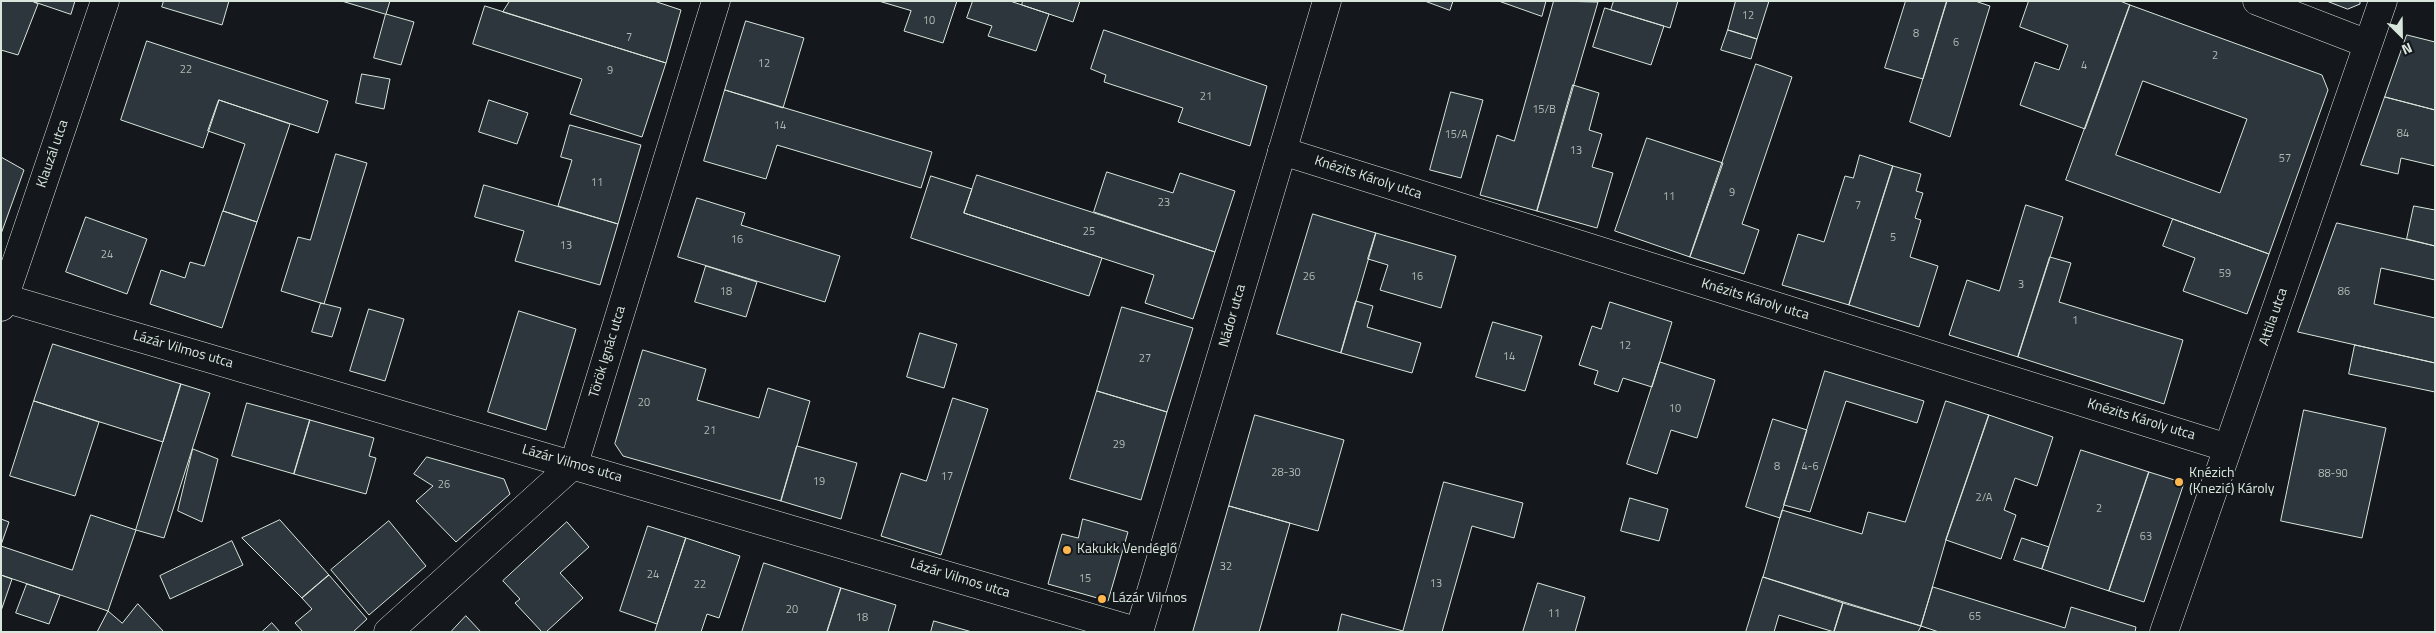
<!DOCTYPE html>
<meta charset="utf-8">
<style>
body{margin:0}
#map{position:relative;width:2436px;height:633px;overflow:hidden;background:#14181c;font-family:"Titillium Web",sans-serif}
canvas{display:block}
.frame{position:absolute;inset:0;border:2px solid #d8e6dc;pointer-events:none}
.north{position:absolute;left:2376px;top:10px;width:50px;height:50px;-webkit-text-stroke:4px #14181c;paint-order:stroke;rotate:157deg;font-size:14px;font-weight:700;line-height:20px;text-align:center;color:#d8e6dc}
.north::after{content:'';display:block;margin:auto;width:18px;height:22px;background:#d8e6dc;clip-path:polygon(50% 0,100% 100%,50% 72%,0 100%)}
</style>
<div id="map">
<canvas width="2436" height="633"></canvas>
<div class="frame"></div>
<div class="north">N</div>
</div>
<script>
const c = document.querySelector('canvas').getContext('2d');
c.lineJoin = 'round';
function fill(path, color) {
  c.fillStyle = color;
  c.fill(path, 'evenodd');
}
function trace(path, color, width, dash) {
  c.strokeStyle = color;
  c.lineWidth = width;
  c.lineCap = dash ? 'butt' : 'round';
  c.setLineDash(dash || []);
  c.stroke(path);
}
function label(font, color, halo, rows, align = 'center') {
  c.font = font + ' "Titillium Web",sans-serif';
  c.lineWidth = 4;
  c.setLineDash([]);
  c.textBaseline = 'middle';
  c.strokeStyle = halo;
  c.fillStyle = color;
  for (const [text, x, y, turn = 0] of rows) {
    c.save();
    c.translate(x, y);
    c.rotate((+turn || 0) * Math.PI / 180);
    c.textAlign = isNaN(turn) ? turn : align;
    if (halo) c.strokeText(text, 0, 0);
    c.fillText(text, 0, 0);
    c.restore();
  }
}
const building = new Path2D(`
 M1,1H32L38,4L18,55L1,50Z
 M32,1H75L71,14Z
 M164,1H229L222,25L162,7Z
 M342,1H390L386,14Z
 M510,1H654L681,10L666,63L503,12Z
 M879,1H957L943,43L904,31L911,11Z
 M973,1H1010L1049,14L1036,51L988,36L992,26L967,18Z
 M1023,1H1080L1073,22L1022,5Z
 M1425,1H1453L1450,10Z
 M1499,1H1546L1542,16Z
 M1554,1L1598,2L1537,211L1480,195L1497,135L1514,141Z
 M1614,1H1678L1670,28L1611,10Z
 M1736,1H1769L1757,39L1728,30Z
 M1906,1H1947L1923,79L1885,68Z
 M1947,1H1975L1990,6L1950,137L1910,122Z
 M2029,1H2120L2130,5L2085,129L2020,105L2035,62L2059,70L2068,45L2020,27Z
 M2327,1H2360V4L2348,9Z
 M2130,5L2322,75L2328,90L2269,254L2066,180ZM2143,81L2247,119L2220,193L2116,155Z
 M485,6L666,63L642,137L570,114L582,79L473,44Z
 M1605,8L1664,26L1651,65L1593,47Z
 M386,14L414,22L401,65L374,58Z
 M746,21L804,38L783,108L725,90Z
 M1104,30L1267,86L1250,146L1178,122L1183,108L1104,82L1106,75L1091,69Z
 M1728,30L1757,39L1751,59L1721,50Z
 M2407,35L2435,42V110L2385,97Z
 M147,41L328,101L318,133L219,100L203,148L121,120Z
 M1756,64L1792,77L1742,224L1759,230L1744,274L1690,257Z
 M362,74L390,79L384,109L356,103Z
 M1573,85L1599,93L1589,130L1602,134L1592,167L1613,173L1597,228L1537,211Z
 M725,90L932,152L921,188L777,145L766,179L704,161Z
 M1451,92L1483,100L1461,178L1430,170Z
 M2385,97L2435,110V166L2401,158L2398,174L2361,165Z
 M219,100L290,124L257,222L223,211L245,144L208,131Z
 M489,100L528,113L517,144L479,132Z
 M570,125L641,145L618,224L558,206L572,160L561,157Z
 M1647,138L1723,163L1690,257L1615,231Z
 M336,154L367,163L324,304L281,291L298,237L310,240Z
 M1860,155L1893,166L1849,305L1782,285L1798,234L1824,242L1845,176L1853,178Z
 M1,157L24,170L1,234Z
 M1893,166L1921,174L1916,191L1923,193L1915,218L1921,220L1910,257L1938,266L1919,327L1849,305Z
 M1107,172L1173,193L1180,173L1235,191L1215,252L1094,212Z
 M977,175L1215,252L1193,319L1145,303L1154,275L964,213Z
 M931,176L972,189L964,213L1102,258L1089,296L911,238Z
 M484,185L618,224L600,285L515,261L524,231L475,217Z
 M697,198L745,213L741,225L840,256L825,302L678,257Z
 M2026,205L2063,217L2018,357L1949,335L1967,280L1999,291Z
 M2414,206L2435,210V246L2407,239Z
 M223,211L257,222L222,328L150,304L161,270L185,278L190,262L204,266Z
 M1313,214L1376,233L1341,353L1277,334Z
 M86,217L147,239L127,294L66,272Z
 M2173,219L2269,254L2247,314L2183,291L2195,258L2163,246Z
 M2337,223L2435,246V280L2381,268L2374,304L2435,318V363L2298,332Z
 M1376,233L1456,256L1441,308L1380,290L1388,265L1368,259Z
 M2050,257L2071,263L2059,302L2183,340L2164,404L2018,357Z
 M706,266L757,282L746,317L695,302Z
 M1356,301L1373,306L1367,327L1421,343L1412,373L1341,353Z
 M1610,302L1672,322L1652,387L1623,378L1618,392L1594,384L1598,371L1579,365L1592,326L1601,329Z
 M321,303L341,308L332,337L312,332Z
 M1122,307L1193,328L1167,412L1097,391Z
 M369,309L404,319L385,381L350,371Z
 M519,311L576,329L546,430L488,412Z
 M1493,322L1542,336L1525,391L1476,377Z
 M920,333L957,344L944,388L907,377Z
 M53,344L181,384L163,442L34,401Z
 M2355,345L2435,363V392L2349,374Z
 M643,350L706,369L697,400L759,418L768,388L810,401L781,501L623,456L615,444Z
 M1660,362L1715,380L1697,438L1671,430L1657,474L1627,464Z
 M1825,371L1924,401L1917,423L1846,401L1810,512L1784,505Z
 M181,384L210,393L164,538L136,530Z
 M1097,391L1167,412L1141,500L1070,479Z
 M953,398L988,409L941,555L881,536L901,473L926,481Z
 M34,401L99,422L75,496L10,476Z
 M1946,401L1989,415L1946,540L1921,626L1763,577L1782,510L1862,534L1868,512L1905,522Z
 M247,403L310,420L294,474L232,456Z
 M2304,410L2386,428L2362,538L2281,521Z
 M1255,415L1344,440L1318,531L1229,506Z
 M1989,415L2053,437L2037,486L2015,478L2004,510L2016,515L2001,559L1946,540Z
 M1773,419L1807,430L1780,518L1746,507Z
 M310,420L374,438L369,456L376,458L366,494L294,474Z
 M797,446L857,463L841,519L781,501Z
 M193,449L218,459L202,522L178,511Z
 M2081,450L2149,472L2109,591L2042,569Z
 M427,457L504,479L510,494L456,542L416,501L433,486L414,474Z
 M2149,472L2184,483L2144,602L2109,591Z
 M1444,482L1523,503L1514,538L1472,526L1442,632H1403Z
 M1630,498L1668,509L1659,541L1621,531Z
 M1229,506L1290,523L1259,632H1193Z
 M91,515L136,530L108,611L1,575V546L72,570Z
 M1,519L9,522L1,545Z
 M1083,519L1128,532L1108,601L1048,584L1062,534L1078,538Z
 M280,520L329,575L302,598L242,538Z
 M389,521L426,566L369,615L331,570Z
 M567,522L589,547L560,573L583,598L546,632H542L515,603L520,599L503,581Z
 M648,526L686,538L657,624L620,611Z
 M686,538L740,556L719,618L707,614L701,632H655Z
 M2022,538L2049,547L2042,569L2014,560Z
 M232,541L243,565L170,599L160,576Z
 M764,563L841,588L827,632H742Z
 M1,575L12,579L1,611Z
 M329,575L367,619L353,632H303L295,623L312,609L302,598Z
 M1763,577L1843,603L1834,632L1779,615L1774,632H1746Z
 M1538,583L1585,597L1575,632H1523Z
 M27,584L60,595L49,624L16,613Z
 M1933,587L2065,628L2071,607L2136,627L2135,632H1939L1921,626Z
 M841,588L896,605L888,632H827Z
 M1843,603L1921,626L1918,632H1834Z
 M138,604L164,632H97L108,611L122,623Z
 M1342,614L1403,631V632H1338Z
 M466,616L481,632H451Z
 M934,621L972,632H931Z
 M272,623L280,632H262Z`);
fill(building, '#2c363c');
trace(building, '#d8e6dc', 1);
const street = new Path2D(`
 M2257,1L2368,44
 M1282,151L2228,448
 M4,298L1139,632
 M1,307L105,1
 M388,632L574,464L716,1
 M2164,632L2383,1`);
const secondary = new Path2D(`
 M1139,632L1327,1`);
trace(street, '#d8e6dc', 29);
trace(secondary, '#d8e6dc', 29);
trace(street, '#14181c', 28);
trace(secondary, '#14181c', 28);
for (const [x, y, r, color] of [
 [2179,482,5,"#ffb74d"],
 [1067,550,5,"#ffb74d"],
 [1102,599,5,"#ffb74d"]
]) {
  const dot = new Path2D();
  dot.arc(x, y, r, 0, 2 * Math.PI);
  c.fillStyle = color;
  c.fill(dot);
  trace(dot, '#14181c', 2);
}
label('11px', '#adbab4', null, [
 ["12",1748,16],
 ["10",929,21],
 ["8",1916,34],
 ["7",629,38],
 ["6",1956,43],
 ["2",2215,56],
 ["12",764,64],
 ["4",2084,66],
 ["22",186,70],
 ["9",610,71],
 ["21",1206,97],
 ["15/B",1544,110],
 ["14",780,126],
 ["84",2403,134],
 ["15/A",1456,135],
 ["13",1576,151],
 ["57",2285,159],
 ["11",597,183],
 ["9",1732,193],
 ["11",1669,197],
 ["23",1164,203],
 ["7",1858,206],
 ["25",1089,232],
 ["5",1893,238],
 ["16",737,240],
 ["13",566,246],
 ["24",107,255],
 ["59",2225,274],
 ["26",1309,277],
 ["16",1417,277],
 ["3",2021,285],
 ["18",726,292],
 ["86",2344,292],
 ["1",2075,321],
 ["12",1625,346],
 ["14",1509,357],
 ["27",1145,359],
 ["20",644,403],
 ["10",1675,409],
 ["21",710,431],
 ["29",1119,445],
 ["8",1777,467],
 ["4-6",1810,467],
 ["28-30",1286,473],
 ["88-90",2333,474],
 ["17",947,477],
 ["19",819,482],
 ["26",444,485],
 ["2/A",1984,498],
 ["2",2099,509],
 ["63",2146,537],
 ["32",1226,567],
 ["24",653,575],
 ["15",1085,579],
 ["13",1436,584],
 ["22",700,585],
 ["20",792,610],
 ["11",1554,614],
 ["65",1975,617],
 ["18",862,618]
]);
label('14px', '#d8e6dc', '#14181c', [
 ["Klauzál utca",53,154,-71],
 ["Knézits Károly utca",1368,178,18],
 ["Knézits Károly utca",1755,300,17],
 ["Nádor utca",1233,316,-74],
 ["Attila utca",2274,317,-71],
 ["Lázár Vilmos utca",183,350,16],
 ["Török Ignác utca",608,352,-73],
 ["Knézits Károly utca",2141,420,17],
 ["Lázár Vilmos utca",572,464,16],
 ["Lázár Vilmos utca",960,579,17]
]);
label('14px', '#d8e6dc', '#14181c', [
 ["Knézich",2189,474],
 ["(Knezić) Károly",2189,490],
 ["Kakukk Vendéglő",1077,550],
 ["Lázár Vilmos",1112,599]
], 'left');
</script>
